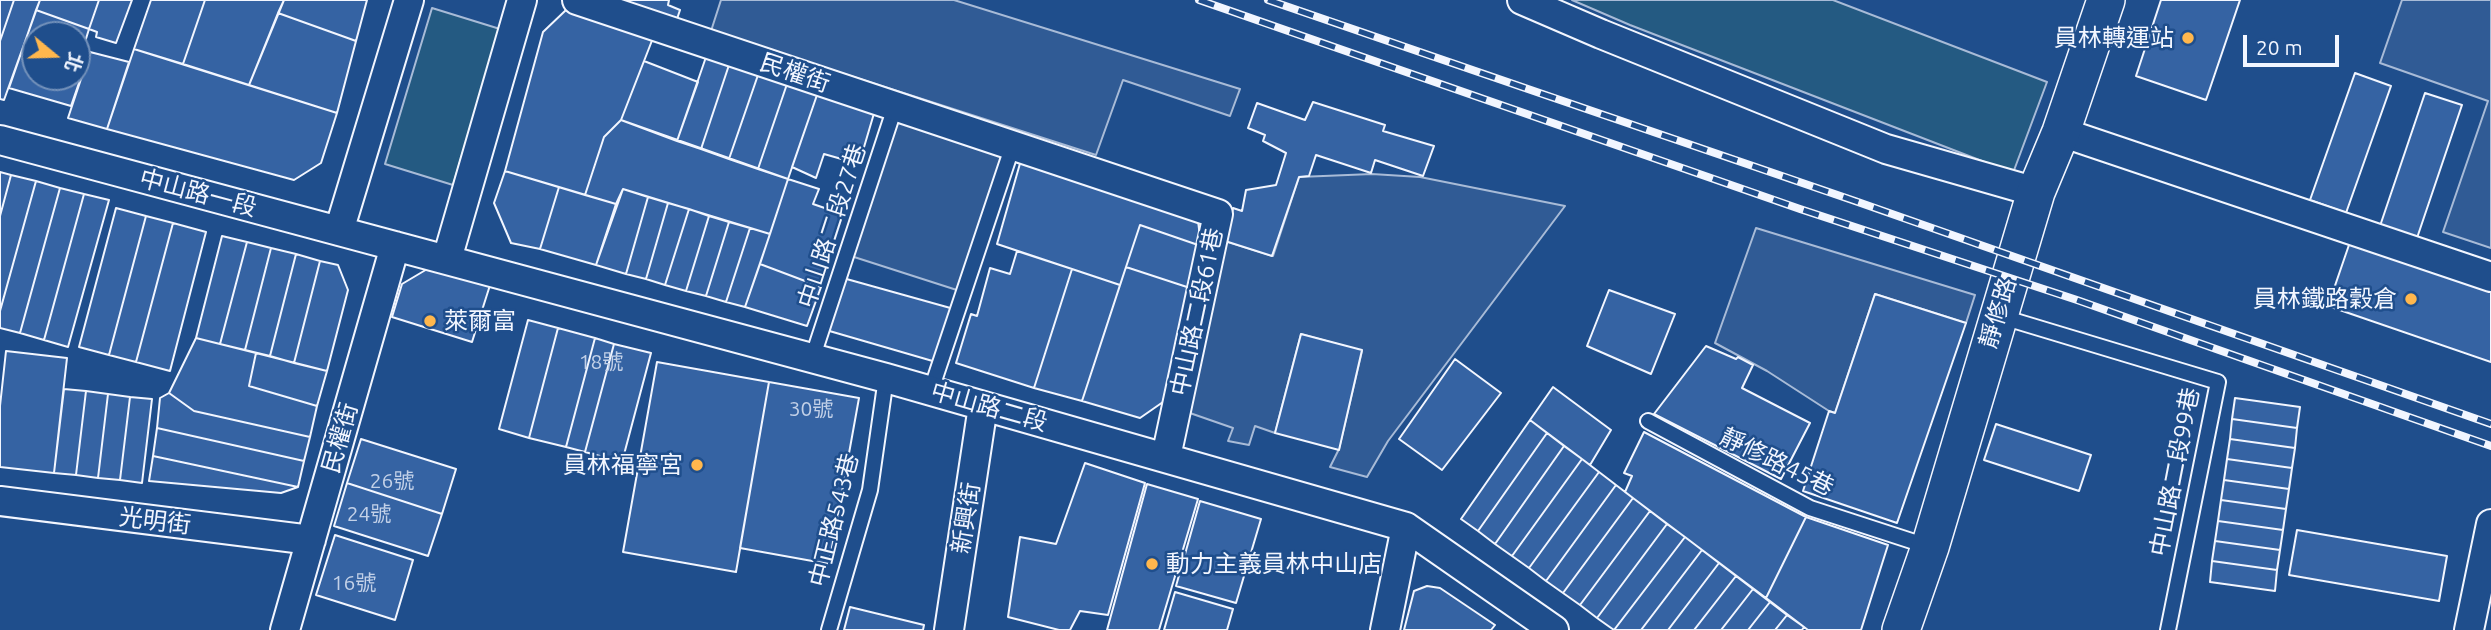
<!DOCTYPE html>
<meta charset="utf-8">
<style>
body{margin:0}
#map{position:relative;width:2491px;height:630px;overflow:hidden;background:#1f4e8c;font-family:Ubuntu,"Noto Sans TC",sans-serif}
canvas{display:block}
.north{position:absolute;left:21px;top:21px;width:70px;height:70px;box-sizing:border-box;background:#1f4e8c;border:2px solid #7391ba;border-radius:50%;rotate:109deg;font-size:19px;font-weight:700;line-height:28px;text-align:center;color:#f2f6ff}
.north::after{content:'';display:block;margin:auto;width:24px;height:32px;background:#ffb74d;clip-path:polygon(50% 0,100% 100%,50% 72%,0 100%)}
.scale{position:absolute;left:2243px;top:35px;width:96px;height:32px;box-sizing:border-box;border:4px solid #f2f6ff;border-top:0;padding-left:9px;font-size:21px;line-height:24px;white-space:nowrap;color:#f2f6ff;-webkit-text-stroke:5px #1f4e8c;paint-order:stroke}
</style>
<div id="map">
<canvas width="2491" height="630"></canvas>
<div class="north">北</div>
<div class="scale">20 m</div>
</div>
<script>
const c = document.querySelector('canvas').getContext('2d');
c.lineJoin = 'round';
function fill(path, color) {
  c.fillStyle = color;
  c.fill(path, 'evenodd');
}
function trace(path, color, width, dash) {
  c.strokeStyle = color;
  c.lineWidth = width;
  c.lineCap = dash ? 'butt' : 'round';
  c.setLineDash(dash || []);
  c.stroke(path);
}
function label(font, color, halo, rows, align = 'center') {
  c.font = font + ' Ubuntu,"Noto Sans TC",sans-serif';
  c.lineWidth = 5;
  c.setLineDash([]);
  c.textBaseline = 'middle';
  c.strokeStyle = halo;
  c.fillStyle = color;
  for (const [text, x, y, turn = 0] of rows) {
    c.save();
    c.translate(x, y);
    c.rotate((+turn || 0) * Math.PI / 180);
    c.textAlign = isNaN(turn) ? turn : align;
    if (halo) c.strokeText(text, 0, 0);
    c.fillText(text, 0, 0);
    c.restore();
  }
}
const green = new Path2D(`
 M1572,0H1833L2047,82L2013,173L1630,25Z
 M432,8L500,29L453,185L385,164Z`);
fill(green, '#245a82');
trace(green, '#a8bbd7', 2);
const parking = new Path2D(`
 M721,0H954L1240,89L1230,116L1123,80L1096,155L711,31Z
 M2402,0H2491V248L2443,232L2488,101L2380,63Z
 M896,113L1008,148L963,292L851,256Z
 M1372,174L1420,177L1565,206L1388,441L1367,477L1330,467L1339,449L1362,351L1301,334L1275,433L1255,426L1249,445L1228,441L1233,428L1187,412L1225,241L1273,256L1299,177Z
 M1756,228L1975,295L1966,323L1875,294L1835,413L1829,411L1767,371L1715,343Z`);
fill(parking, '#305b95');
trace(parking, '#a8bbd7', 2);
const building = new Path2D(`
 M0,0H14L0,41Z
 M14,0H40L4,100L0,99V41Z
 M40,0H99L89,29L36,10Z
 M99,0H132L116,43L96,37L97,32L89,29Z
 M151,0H205L183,64L134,49Z
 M205,0H284L249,85L183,64Z
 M284,0H367L356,41L278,13Z
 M622,0H669L668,5L680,10L677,19Z
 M2161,0H2240L2206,100L2136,76Z
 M36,10L89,29L81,55L88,57L71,106L9,88ZM35,35H77V77H35Z
 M566,10L653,38L621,120L604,137L585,195L505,171L543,32Z
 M278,13L356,41L337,113L249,85Z
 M134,49L337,113L321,163L294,180L107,129Z
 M90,52L129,62L107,129L68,118Z
 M706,57L729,65L701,149L677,141Z
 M644,61L698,82L677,141L621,120Z
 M729,65L758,75L729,159L701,149Z
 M2355,73L2391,86L2346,213L2310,200Z
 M758,75L787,84L758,169L729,159Z
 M787,84L817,95L788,179L758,169Z
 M2425,93L2462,105L2417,238L2380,226Z
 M817,95L875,110L859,164L824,154L816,178L792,167Z
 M1313,102L1385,125L1383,131L1434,146L1423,176L1375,160L1371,173L1316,155L1309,176L1299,177L1272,256L1225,241L1233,208L1242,211L1246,190L1276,185L1286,153L1263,141L1265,135L1248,128L1257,103L1305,120Z
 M621,120L788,179L770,234L623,189L616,204L585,195L604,137Z
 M1021,160L1197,212L1201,246L1140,225L1120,285L997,244Z
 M505,171L559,187L540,249L511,243L494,203Z
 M0,172L11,175L0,216Z
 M11,175L36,181L0,311V216Z
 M788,179L819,189L813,204L842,214L821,287L760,264Z
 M36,181L60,188L20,333L0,328V311Z
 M559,187L616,204L596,265L540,249Z
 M60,188L84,194L44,340L20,333Z
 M623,189L648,197L626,274L596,265Z
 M84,194L109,200L68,347L44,340Z
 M648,197L668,203L646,279L626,274Z
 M668,203L689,209L665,285L646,279Z
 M116,208L146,216L109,355L79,347Z
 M689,209L709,216L686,291L665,285Z
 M146,216L173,223L136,362L109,355Z
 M709,216L729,222L706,296L686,291Z
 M729,222L750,228L726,302L706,296Z
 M173,223L206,232L170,371L136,362Z
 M1140,225L1201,246L1190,288L1126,267Z
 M750,228L770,234L745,307L726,302Z
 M222,236L247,242L220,344L196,338Z
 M247,242L271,248L245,350L220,344Z
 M2350,242L2491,291V362L2328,306Z
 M271,248L296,254L270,356L245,350Z
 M1017,251L1072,269L1034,388L956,363L971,314L977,316L990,268L1010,274Z
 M296,254L320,261L294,363L270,356Z
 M320,261L338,265L348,290L327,371L294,363Z
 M760,264L821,287L807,326L745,307Z
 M434,265L491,282L472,342L392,317L402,284Z
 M1126,267L1190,288L1163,402L1140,418L1082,401Z
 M1072,269L1120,285L1082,401L1034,388Z
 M843,278L954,309L936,362L826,330Z
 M1609,290L1675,314L1651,374L1587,346Z
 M1875,294L1966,323L1897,523L1803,491L1829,411L1835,413Z
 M528,320L558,328L529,438L499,429Z
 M558,328L595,338L566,447L529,438Z
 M1301,334L1362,350L1339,450L1275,433Z
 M196,338L256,353L249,386L317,406L310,437L194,411L169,393Z
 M595,338L614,344L585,452L566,447Z
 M614,344L651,353L622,462L585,452Z
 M1706,346L1736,359L1738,357L1753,365L1742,388L1810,423L1781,479L1654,414Z
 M6,351L67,358L54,473L0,467V406Z
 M256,353L327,371L317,406L249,386Z
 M1455,359L1501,393L1442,470L1399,439Z
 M657,362L769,382L736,572L623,552Z
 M769,382L859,398L829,564L740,548Z
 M1553,387L1611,430L1590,465L1530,420Z
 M64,389L86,391L76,475L54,473Z
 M86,391L108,394L98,478L76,475Z
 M169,393L194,411L310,437L304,461L157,428L160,398Z
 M108,394L130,397L120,480L98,478Z
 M130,397L152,399L142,483L120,480Z
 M2235,398L2300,407L2297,428L2232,419Z
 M2232,419L2297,428L2295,448L2230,439Z
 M1530,420L1547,433L1478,531L1461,519Z
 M1996,424L2091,455L2079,491L1984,460Z
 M157,428L304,461L298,487L153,456Z
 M1644,432L1806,517L1766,598L1625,492L1632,476L1624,473Z
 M1547,433L1564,446L1495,544L1478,531Z
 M361,439L456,469L442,514L347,483Z
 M2230,439L2295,448L2292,468L2227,459Z
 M1564,446L1582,459L1512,556L1495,544Z
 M153,456L298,487L281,493L149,481Z
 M1582,459L1599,472L1529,568L1512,556Z
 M2227,459L2292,468L2289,489L2224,480Z
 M1085,463L1145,483L1108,615L1080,611L1070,630H1059L1008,617L1020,537L1056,544Z
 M1599,472L1616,485L1546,581L1529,568Z
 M2224,480L2289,489L2286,509L2221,500Z
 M347,483L442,514L428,556L334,526Z
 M1147,484L1198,499L1159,630H1107Z
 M1616,485L1633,498L1563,593L1546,581Z
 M1633,498L1650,511L1580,605L1563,593Z
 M2221,500L2286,509L2283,530L2218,521Z
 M1200,501L1261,519L1236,603L1176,586Z
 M1650,511L1667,524L1597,618L1580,605Z
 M1806,517L1888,545L1861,630H1808L1766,598Z
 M2218,521L2283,530L2280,550L2215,541Z
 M1667,524L1685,537L1614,630L1597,618Z
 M2297,530L2447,556L2439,601L2289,575Z
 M335,535L413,560L395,620L316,595Z
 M1685,537L1702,550L1641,630H1614Z
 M2215,541L2280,550L2277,570L2212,561Z
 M1702,550L1719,563L1668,630H1641Z
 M2212,561L2277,570L2275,591L2210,582Z
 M1719,563L1736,576L1694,630H1668Z
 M1736,576L1753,589L1721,630H1694Z
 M1427,586L1440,588L1495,625L1491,630H1404L1414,591Z
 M1753,589L1770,602L1748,630H1721Z
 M1175,592L1233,609L1227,630H1164Z
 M1770,602L1787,615L1775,630H1748Z
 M850,607L924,625L923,630H844Z
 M1787,615L1804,627L1802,630H1775Z`);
fill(building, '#3563a3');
trace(building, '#f2f6ff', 2);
const service = new Path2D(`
 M1999,316L2218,382L2168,630
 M812,359L895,107
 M931,390L1013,145
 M1648,421L1810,508L1930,547
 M829,630L870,490L886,378`);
const minor = new Path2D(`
 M577,0L1218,214L1166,457
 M1522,0L1601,34L1886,149L2036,192
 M2061,132L2491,277
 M0,140L886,378L1406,527L1554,630
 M339,231L409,0
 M447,259L522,0
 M0,501L311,540
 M285,630L395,246
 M949,630L983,406
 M1385,630L1406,527
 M2469,630L2491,524`);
const tertiary = new Path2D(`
 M1901,630L1930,547L2036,192L2061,132L2106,0`);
trace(service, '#f2f6ff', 18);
trace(minor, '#f2f6ff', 32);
trace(tertiary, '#f2f6ff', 40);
trace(service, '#1f4e8c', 14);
trace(minor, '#1f4e8c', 28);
trace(tertiary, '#1f4e8c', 37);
const rail = new Path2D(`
 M1199,0L1800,209L2077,300L2491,446
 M1268,0L1855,201L2491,424`);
trace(rail, '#f2f6ff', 8);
trace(rail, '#1f4e8c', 5, [16]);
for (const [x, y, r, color] of [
 [2188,38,7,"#ffb74d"],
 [2411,299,7,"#ffb74d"],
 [430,321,7,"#ffb74d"],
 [697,465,7,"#ffb74d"],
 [1152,564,7,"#ffb74d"]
]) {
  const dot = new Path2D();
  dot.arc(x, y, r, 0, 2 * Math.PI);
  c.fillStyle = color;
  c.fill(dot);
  trace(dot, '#1f4e8c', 2.5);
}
label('21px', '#c3d1e8', null, [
 ["18號",601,362],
 ["30號",811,409],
 ["26號",392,481],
 ["24號",369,514],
 ["16號",354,583]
]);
label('24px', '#f2f6ff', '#1f4e8c', [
 ["員林轉運站",2174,38],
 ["員林鐵路穀倉",2397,299],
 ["萊爾富",444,321,"left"],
 ["員林福寧宮",683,465],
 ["動力主義員林中山店",1166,564,"left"]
], 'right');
label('24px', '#f2f6ff', '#1f4e8c', [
 ["民權街",795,73,19],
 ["中山路一段",198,193,15],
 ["中山路二段27巷",832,226,-72],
 ["中山路二段61巷",1197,312,-78],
 ["靜修路",1998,313,-73],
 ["中山路二段",989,407,16],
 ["民權街",340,438,-74],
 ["靜修路45巷",1777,462,26],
 ["中山路二段99巷",2175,472,-79],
 ["新興街",966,518,-81],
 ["中正路543巷",834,520,-76],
 ["光明街",155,521,7]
]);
</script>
